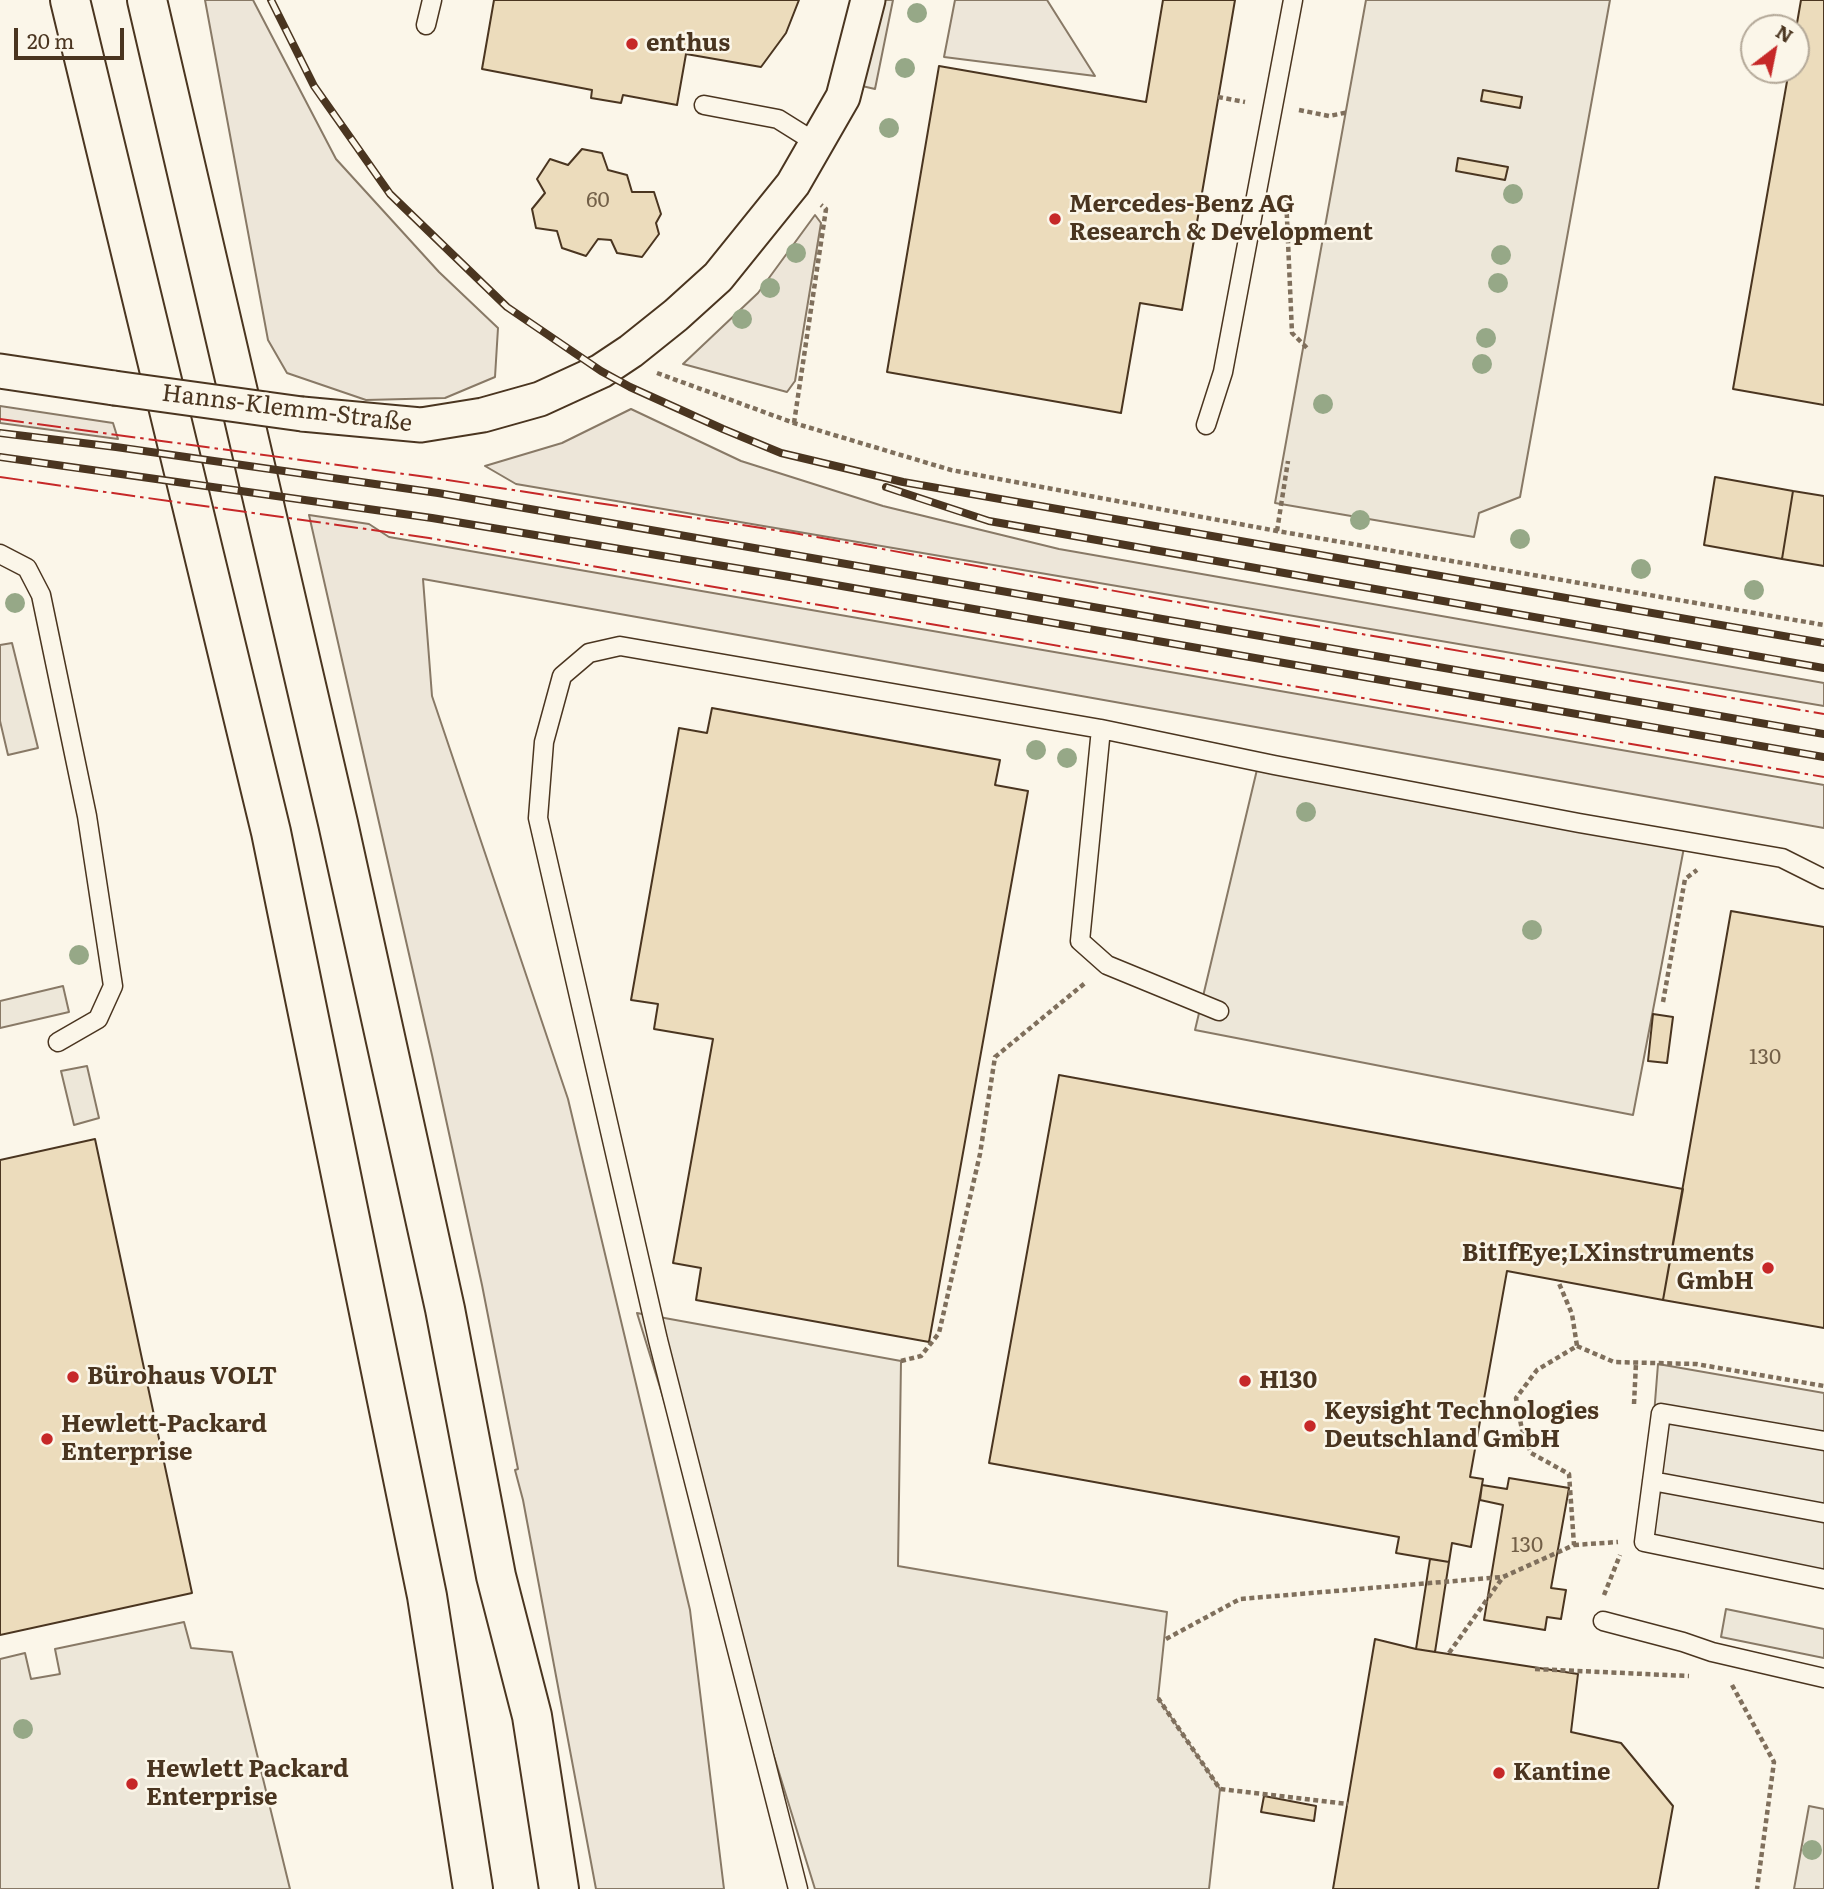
<!DOCTYPE html>
<meta charset="utf-8">
<style>
body{margin:0}
#map{position:relative;width:1824px;height:1889px;overflow:hidden;background:#fbf6e9;font-family:Literata,serif}
canvas{display:block}
.north{position:absolute;left:1740px;top:14px;width:70px;height:70px;box-sizing:border-box;background:#fbf6e9;border:2px solid #b4a999;border-radius:50%;rotate:32deg;font-size:19px;font-weight:700;line-height:28px;text-align:center;color:#4a3520}
.north::after{content:'';display:block;margin:auto;width:24px;height:32px;background:#c62828;clip-path:polygon(50% 0,100% 100%,50% 72%,0 100%)}
.scale{position:absolute;left:14px;top:28px;width:110px;height:32px;box-sizing:border-box;border:4px solid #4a3520;border-top:0;padding-left:9px;font-size:21px;line-height:24px;white-space:nowrap;color:#4a3520;-webkit-text-stroke:5px #fbf6e9;paint-order:stroke}
</style>
<div id="map">
<canvas width="1824" height="1889"></canvas>
<div class="north">N</div>
<div class="scale">20 m</div>
</div>
<script>
const c = document.querySelector('canvas').getContext('2d');
c.lineJoin = 'round';
function fill(path, color) {
  c.fillStyle = color;
  c.fill(path, 'evenodd');
}
function trace(path, color, width, dash) {
  c.strokeStyle = color;
  c.lineWidth = width;
  c.lineCap = dash ? 'butt' : 'round';
  c.setLineDash(dash || []);
  c.stroke(path);
}
function label(font, color, halo, rows, align = 'center') {
  c.font = font + ' Literata,serif';
  c.lineWidth = 5;
  c.setLineDash([]);
  c.textBaseline = 'middle';
  c.strokeStyle = halo;
  c.fillStyle = color;
  for (const [text, x, y, turn = 0] of rows) {
    c.save();
    c.translate(x, y);
    c.rotate((+turn || 0) * Math.PI / 180);
    c.textAlign = isNaN(turn) ? turn : align;
    if (halo) c.strokeText(text, 0, 0);
    c.fillText(text, 0, 0);
    c.restore();
  }
}
const green = new Path2D(`
 M205,0H253L336,159L439,272L498,328L495,377L445,398L366,400L287,373L268,340Z
 M955,0H1047L1095,76L944,57Z
 M815,215L821,223L795,381L787,392L683,364L758,293Z
 M0,406L113,423L118,439L0,423Z
 M631,409L741,461L883,506L1059,549L1824,683V706L516,484L485,466L562,443Z
 M309,515L369,524L389,537L1824,785V828L423,579L432,696L568,1099L690,1610L724,1889H596L523,1500L515,1470L518,1469L482,1285L432,1055Z`);
fill(green, '#ede6d9');
trace(green, '#887966', 2);
const parking = new Path2D(`
 M880,0H893L875,89L862,86Z
 M1366,0H1610L1520,497L1479,513L1474,537L1275,503Z
 M12,643L38,748L8,755L0,721V645Z
 M1260,757L1686,837L1633,1115L1195,1030Z
 M63,986L69,1012L0,1028V1001Z
 M87,1066L99,1118L74,1125L61,1071Z
 M637,1313L901,1361L898,1566L1167,1612L1158,1698L1220,1789L1209,1889H815Z
 M1658,1364L1824,1393V1579L1644,1542Z
 M1726,1609L1824,1629V1658L1721,1637Z
 M184,1622L191,1648L232,1652L290,1889H0V1659L25,1653L31,1679L60,1674L55,1649Z
 M1809,1806L1824,1809V1889H1794Z`);
fill(parking, '#ede7d9');
trace(parking, '#887966', 2);
const building = new Path2D(`
 M494,0H799L786,33L761,67L686,54L677,105L623,95L621,103L591,98L592,90L482,69Z
 M1163,0H1235L1182,310L1140,303L1121,413L887,372L939,66L1146,102Z
 M1801,0H1824V405L1733,389L1789,70H1796V29Z
 M1483,90L1522,97L1520,108L1481,101Z
 M582,149L602,153L608,170L627,175L632,192H654L661,214L656,223L659,234L642,257L617,253L611,240L598,239L586,256L562,248L557,231L536,228L532,209L545,193L537,179L550,159L568,165Z
 M1458,158L1508,167L1505,180L1456,171Z
 M1715,477L1793,491L1782,559L1704,545Z
 M1793,491L1824,496V566L1782,559Z
 M712,708L1000,760L995,785L1028,791L929,1342L696,1300L701,1268L673,1263L713,1039L654,1029L658,1004L631,1000L679,728L707,733Z
 M1731,911L1824,927V1328L1663,1300Z
 M1653,1014L1673,1017L1667,1063L1648,1061Z
 M1059,1075L1683,1189L1663,1300L1507,1271L1470,1477L1483,1479L1471,1547L1452,1543L1449,1562L1396,1553L1399,1537L989,1463Z
 M95,1139L192,1593L0,1635V1160Z
 M1509,1478L1569,1488L1551,1588L1566,1590L1561,1619L1547,1617L1545,1630L1484,1620L1503,1505L1480,1500L1482,1485L1507,1489Z
 M1430,1559L1449,1562L1435,1652L1416,1649Z
 M1375,1639L1416,1649L1578,1674L1571,1732L1621,1743L1673,1806L1658,1889H1333Z
 M1264,1796L1316,1806L1314,1821L1261,1812Z`);
fill(building, '#ecdcbc');
trace(building, '#4a3520', 2);
const service = new Path2D(`
 M426,25L432,0
 M704,105L778,119L818,144
 M1206,425L1223,372L1293,0
 M0,554L27,568L41,595L87,816L113,986L98,1019L58,1042
 M1101,729L1080,941L1107,965L1219,1011
 M1824,1441L1661,1413L1644,1542L1824,1579
 M1652,1481L1824,1513
 M1603,1621L1683,1642L1712,1652L1824,1678
 M798,1889L658,1340L538,818L544,742L562,676L589,653L620,646L1101,729L1274,765L1579,823L1782,858L1824,879`);
const minor = new Path2D(`
 M0,371L114,388
 M302,414L421,425L483,415L540,399L601,371L631,351L676,315L718,277L793,184L843,97L868,0`);
const trunk = new Path2D(`
 M70,0L271,832L427,1596L473,1889
 M147,0L338,823L445,1309L496,1576L532,1716L559,1889`);
trace(service, '#4a3520', 21);
trace(minor, '#4a3520', 37);
trace(trunk, '#4a3520', 42);
trace(new Path2D(`
 M1218,97L1245,102
 M1299,110L1329,116L1349,112
 M1286,196L1292,333L1308,349
 M657,373L794,423L951,470L1277,531L1824,625
 M794,423L826,209L821,205
 M1277,531L1288,461
 M1663,1002L1685,879L1697,870
 M1577,1346L1614,1362L1696,1364L1824,1386
 M901,1361L921,1356L939,1333L980,1154L995,1057L1085,983
 M1634,1404L1636,1363
 M1574,1545L1618,1542
 M1604,1595L1620,1555
 M1166,1639L1240,1599L1502,1577
 M1449,1653L1503,1577L1574,1545L1569,1474L1531,1453L1522,1430L1516,1398L1537,1370L1577,1346L1572,1314L1558,1281
 M1535,1669L1689,1676
 M1732,1685L1774,1762L1757,1889
 M1158,1698L1220,1789L1348,1804`), '#7f6f5c', 4.5, [5, 3.5]);
trace(service, '#fbf6e9', 18);
trace(minor, '#fbf6e9', 33);
trace(trunk, '#fbf6e9', 38);
const rail = new Path2D(`
 M271,0L314,86L390,194L507,307L601,371L630,387L723,429L781,453L903,482L1824,643
 M0,433L116,447L438,493L1824,734
 M0,457L432,518L790,577L1824,757
 M886,487L989,521L1824,668`);
trace(rail, '#4a3520', 8);
trace(rail, '#fbf6e9', 5, [16]);
const minorBridge = new Path2D(`
 M114,388L302,414`);
trace(minorBridge, '#4a3520', 37, []);
trace(minorBridge, '#fbf6e9', 33);
trace(new Path2D(`
 M0,419L441,479L794,533L1165,600L1824,714
 M0,477L429,538L1824,777`), '#c62828', 2, [24, 5, 3.5, 5]);
c.fillStyle = '#96a887';
for (const [x, y] of [
 [917,13],
 [905,68],
 [889,128],
 [1513,194],
 [796,253],
 [1501,255],
 [1498,283],
 [770,288],
 [742,319],
 [1486,338],
 [1482,364],
 [1323,404],
 [1360,520],
 [1520,539],
 [1641,569],
 [1754,590],
 [15,603],
 [1036,750],
 [1067,758],
 [1306,812],
 [1532,930],
 [79,955],
 [23,1729],
 [1812,1850]
]) {
  c.beginPath();
  c.arc(x, y, 10, 0, 2 * Math.PI);
  c.fill();
}
for (const [x, y, r, color] of [
 [632,44,7,"#c62828"],
 [1055,219,7,"#c62828"],
 [1768,1268,7,"#c62828"],
 [73,1377,7,"#c62828"],
 [1245,1381,7,"#c62828"],
 [1310,1426,7,"#c62828"],
 [47,1439,7,"#c62828"],
 [1499,1773,7,"#c62828"],
 [132,1784,7,"#c62828"]
]) {
  const dot = new Path2D();
  dot.arc(x, y, r, 0, 2 * Math.PI);
  c.fillStyle = color;
  c.fill(dot);
  trace(dot, '#fbf6e9', 2.5);
}
label('21px', '#725f47', null, [
 ["60",598,201],
 ["130",1765,1058],
 ["130",1527,1546]
]);
label('bold 24px', '#4a3520', '#fbf6e9', [
 ["enthus",646,44],
 ["Mercedes-Benz AG",1069,205],
 ["Research & Development",1069,233],
 ["BitIfEye;LXinstruments",1754,1254,"right"],
 ["GmbH",1754,1282,"right"],
 ["Bürohaus VOLT",87,1377],
 ["H130",1259,1381],
 ["Keysight Technologies",1324,1412],
 ["Deutschland GmbH",1324,1440],
 ["Hewlett-Packard",61,1425],
 ["Enterprise",61,1453],
 ["Hewlett Packard",146,1770],
 ["Enterprise",146,1798],
 ["Kantine",1513,1773]
], 'left');
label('24px', '#4a3520', '#fbf6e9', [
 ["Hanns-Klemm-Straße",287,409,7]
]);
</script>
